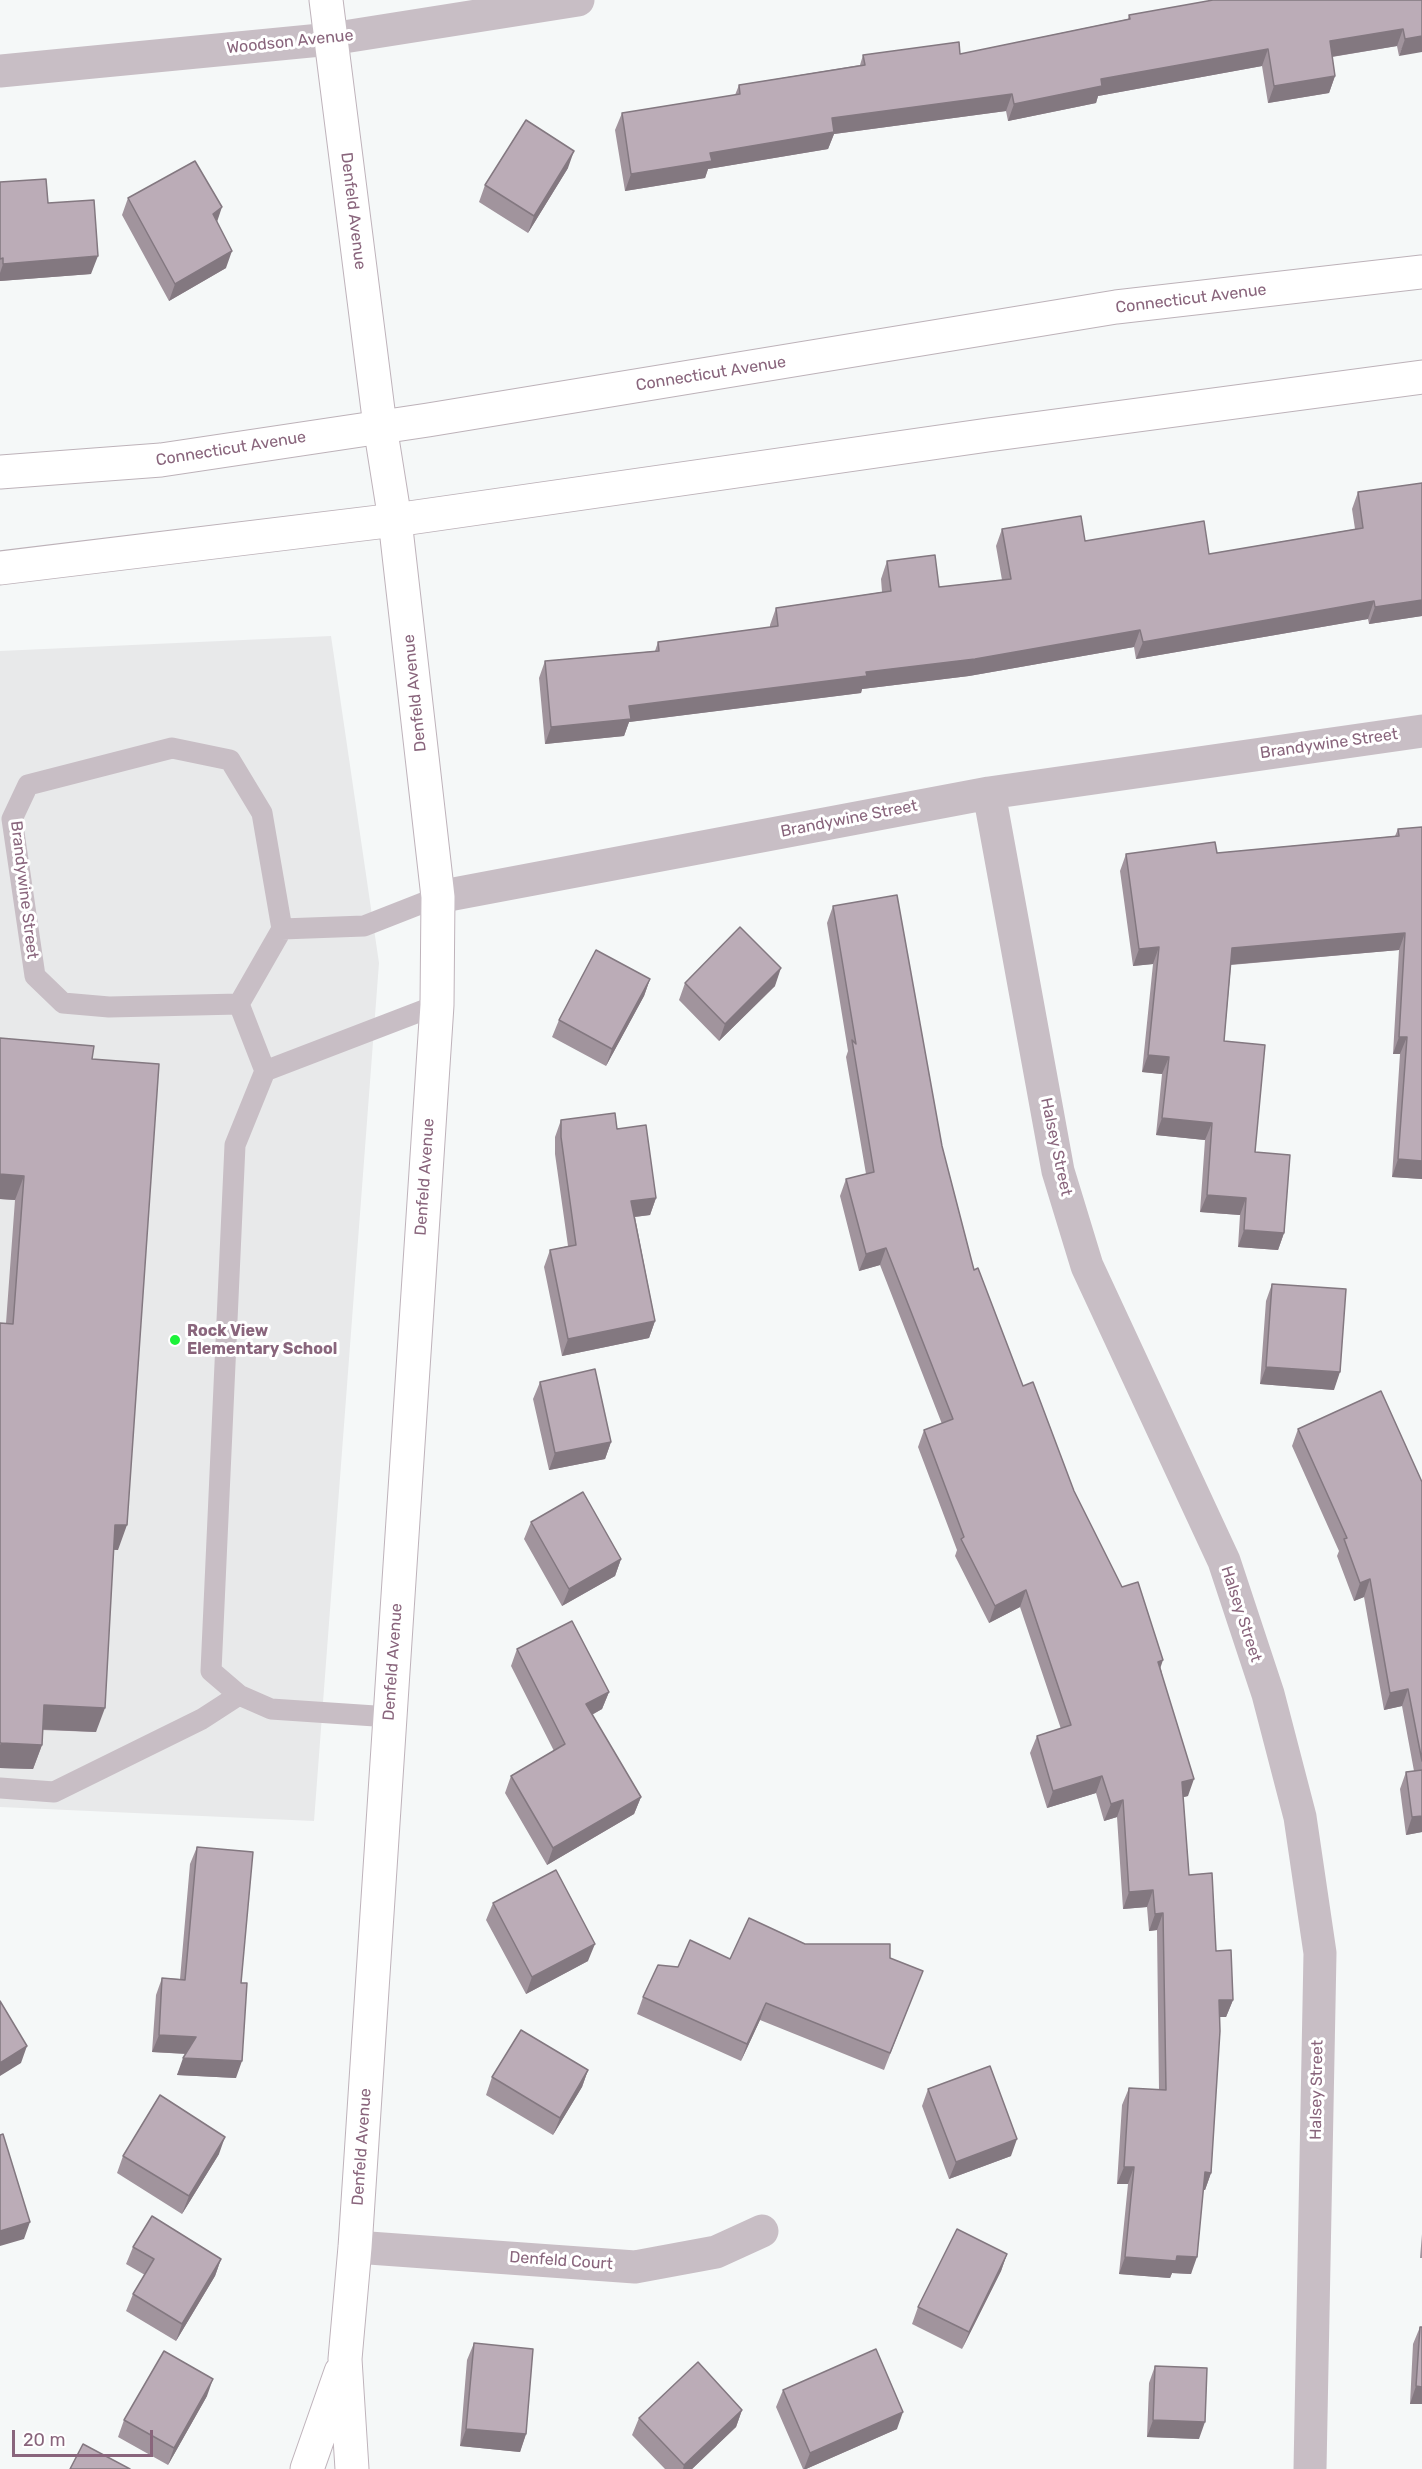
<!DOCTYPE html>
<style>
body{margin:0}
#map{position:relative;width:1422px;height:2469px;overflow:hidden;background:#f5f8f8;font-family:Rubik,sans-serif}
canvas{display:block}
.scale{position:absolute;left:12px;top:2430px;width:141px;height:27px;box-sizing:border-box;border:3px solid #89657c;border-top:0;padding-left:8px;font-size:18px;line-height:21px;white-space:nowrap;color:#89657c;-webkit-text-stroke:4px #fff;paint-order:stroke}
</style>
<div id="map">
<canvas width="1422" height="2469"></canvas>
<div class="scale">20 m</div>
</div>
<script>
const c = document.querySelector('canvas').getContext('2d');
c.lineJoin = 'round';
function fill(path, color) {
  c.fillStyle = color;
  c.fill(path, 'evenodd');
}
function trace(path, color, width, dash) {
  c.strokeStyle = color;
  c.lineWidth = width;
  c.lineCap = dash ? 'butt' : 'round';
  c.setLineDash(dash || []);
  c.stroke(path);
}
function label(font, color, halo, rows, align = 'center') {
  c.font = font + ' Rubik,sans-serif';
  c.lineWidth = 6;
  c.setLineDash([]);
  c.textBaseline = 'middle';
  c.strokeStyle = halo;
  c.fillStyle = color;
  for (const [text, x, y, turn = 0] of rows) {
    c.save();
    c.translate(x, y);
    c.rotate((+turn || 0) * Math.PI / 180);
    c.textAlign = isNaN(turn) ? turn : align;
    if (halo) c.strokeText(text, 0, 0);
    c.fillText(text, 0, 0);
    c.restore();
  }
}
fill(new Path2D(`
 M331,636L379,963L314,1821L0,1807V651Z`), '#e8e9ea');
const secondary = new Path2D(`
 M326,0L380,426L395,520L438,897L437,1005L355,2247L345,2359L352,2469
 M307,2469L341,2372`);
const primary = new Path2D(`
 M0,472L161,460L428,420L1116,307L1422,272
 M0,568L395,520L988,435L1422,377`);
trace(secondary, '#bfb3bb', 35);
trace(primary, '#bdb2b9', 35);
trace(new Path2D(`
 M282,929L239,1004L109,1007L63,1003L35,976L12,819L28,785L172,748L230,760L262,813L282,929L364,926L438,897
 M239,1004L265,1071
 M390,1717L271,1709L239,1695L211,1671L235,1145L265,1071L437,1005
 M0,1788L54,1792L202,1719L239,1695`), '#c8bec5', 21);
trace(new Path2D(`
 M0,71L331,39L578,0
 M989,793L1058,1171L1087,1266L1224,1561L1268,1694L1300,1817L1320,1953L1310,2469
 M438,897L989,793L1422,731
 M355,2247L635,2267L716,2252L762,2231`), '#c8bec5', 33);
trace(secondary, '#fff', 33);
trace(primary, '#fff', 33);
fill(new Path2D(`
 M1422,0L1399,56L1397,46L1332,57L1335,76L1329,93L1268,103L1262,66L1098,96L1096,103L1008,121L1006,111L834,134L828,149L708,169L705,178L625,191L615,130L622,113L735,95L739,85L860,65L863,55L960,54L1128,19L1129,15Z
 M568,168L528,233L479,202L485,185Z
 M0,182L48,203L91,274L0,281Z
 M128,198L217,221L226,268L169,301L122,215Z
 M1422,483V616L1369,624L1368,619L1136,659L1134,647L969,676L862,689L861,693L629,722L624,736L545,744L539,678L545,661L655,651L658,642L770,627V625L776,608L882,592L881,579L887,561L939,587L1002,580L996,546L1002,529L1085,541L1209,554L1355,529L1352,509L1358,492Z
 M1398,829L1422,1179L1392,1177L1400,1054H1393L1399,950L1231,965L1224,1041L1255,1152L1284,1233L1278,1250L1238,1247L1240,1215L1200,1212L1205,1140L1156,1135L1162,1074L1142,1072L1153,964L1133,966L1120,871L1126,854L1217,853L1395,836Z
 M833,906L942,1146L974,1270L1023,1386L1161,1669L1188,1796L1183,1797L1189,1875L1233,2000L1226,2017H1220L1211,2173L1205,2190L1203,2189L1191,2274L1172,2273L1170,2278L1119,2274L1128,2184H1117L1122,2105L1129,2088L1159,2090L1157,1930L1149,1931L1147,1907L1123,1909L1117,1817L1104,1821L1096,1793L1047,1808L1030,1753L1037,1736L1061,1729L1020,1607L989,1623L955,1556L957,1550L918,1447L924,1430L942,1424L880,1265L859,1271L840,1196L846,1179L866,1174L846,1057L848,1051L827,923Z
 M650,979L644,996L606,1066L552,1037L559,1020Z
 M685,983L775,986L719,1041L679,1000Z
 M92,1059L118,1550H114L96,1732L42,1730V1745L33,1769L0,1768V1323H6L15,1200L0,1199Z
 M561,1120L617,1129L656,1198L650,1215L635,1217L655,1321L649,1338L562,1356L544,1267L550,1250L568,1246L555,1154V1137Z
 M1272,1284L1334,1390L1260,1384L1266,1301Z
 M540,1382L611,1442L605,1459L549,1470L533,1399Z
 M1298,1429L1422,1482V1832L1406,1835L1400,1789L1406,1772L1414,1771L1402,1706L1384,1710L1364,1597L1354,1601L1337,1556L1339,1551L1292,1446Z
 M531,1522L621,1559L615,1576L562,1606L524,1539Z
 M517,1649L609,1692L602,1709L592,1715L641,1797L634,1814L547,1865L505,1793L511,1776L554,1751L511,1666Z
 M197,1847L241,1983L236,2078L177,2075L186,2054L152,2052L156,1995L162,1978L180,1979L190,1864Z
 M493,1903L588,1961L526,1994L486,1920Z
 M805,1944L890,1958L916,1988L884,2070L760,2020L741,2061L637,2014L643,1997L678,1967L730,1959Z
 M588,2070L582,2087L553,2135L486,2095L492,2077Z
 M928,2089L1011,2156L949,2179L922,2106Z
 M219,2154L182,2214L117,2173L123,2156Z
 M1422,2234V2258H1420Z
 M133,2247L221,2259L215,2276L176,2341L126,2311L133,2294L145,2275L126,2264Z
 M1007,2254L1001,2271L962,2349L912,2324L918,2307Z
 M1420,2327L1422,2404H1410L1413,2344Z
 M474,2343L526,2434L520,2452L460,2446L467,2360Z
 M1155,2366L1199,2439L1147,2437L1149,2383Z
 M783,2390L897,2429L806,2469H803L776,2407Z
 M207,2396L168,2465L118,2437L124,2420Z
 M742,2410L736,2427L692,2469H665L632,2435L639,2418Z`), '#a1949d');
fill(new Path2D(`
 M1403,29L1397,46L1324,58L1330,41Z
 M1422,36V52L1399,56L1405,39Z
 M1268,49L1262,66L1098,96L1096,103L1008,121L1014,104L1101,79Z
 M1335,76L1329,93L1268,103L1274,86Z
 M1012,94L1006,111L834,134L828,149L708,169L705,178L625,191L631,174L710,153L832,118Z
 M574,151L568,168L528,233L534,216Z
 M222,207L216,225L213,214Z
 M232,251L226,268L169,301L175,284Z
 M98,256L91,274L0,281V273L3,264Z
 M1422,600V616L1369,624L1375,607Z
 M1374,601L1368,619L1136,659L1143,642Z
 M1140,630L1134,647L969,676L862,689L861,693L629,722L624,736L545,744L551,727L629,706L866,672Z
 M1405,933L1399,950L1226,965L1232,948Z
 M1159,947L1153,964L1133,966L1139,949Z
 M781,968L775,986L719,1041L725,1024Z
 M650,979L644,996L606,1066L612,1049Z
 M1399,1037H1407L1400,1054H1393Z
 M1148,1055L1169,1057L1162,1074L1142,1072Z
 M1162,1118L1212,1123L1205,1140L1156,1135Z
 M1398,1159L1422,1161V1179L1392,1177Z
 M0,1174L24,1176L15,1200L0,1199Z
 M1207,1195L1246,1198L1240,1215L1200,1212Z
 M656,1198L650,1215L625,1218L631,1201Z
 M1244,1230L1284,1233L1278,1250L1238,1247Z
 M886,1248L880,1265L859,1271L866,1254Z
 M655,1321L649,1338L562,1356L568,1339Z
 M1266,1367L1340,1372L1334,1390L1260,1384Z
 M611,1442L605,1459L549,1470L555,1453Z
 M115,1525H127L118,1550L106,1549Z
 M621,1559L615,1576L562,1606L569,1589Z
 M1370,1579L1364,1597L1354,1601L1360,1583Z
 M1026,1590L1020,1607L989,1623L995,1606Z
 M1163,1660L1157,1678L1158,1662Z
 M1408,1689L1402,1706L1384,1710L1390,1693Z
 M609,1692L602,1709L580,1721L586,1704Z
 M44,1705L105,1708L96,1732L35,1729Z
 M1,1743L42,1745L33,1769L0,1768V1745Z
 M1102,1776L1096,1793L1047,1808L1053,1791Z
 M1194,1779L1188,1796L1176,1799L1182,1782Z
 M641,1797L634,1814L547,1865L553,1848Z
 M1123,1800L1117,1817L1104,1821L1111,1804Z
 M1422,1816V1832L1406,1835L1412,1817Z
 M1153,1890L1147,1907L1123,1909L1129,1892Z
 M1163,1913L1157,1930L1149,1931L1155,1914Z
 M595,1944L588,1961L526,1994L532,1977Z
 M1219,2000H1233L1226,2017H1213Z
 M766,2003L760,2020L741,2061L747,2044Z
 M159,2035L196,2037L190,2054L152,2052Z
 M27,2046L21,2063L0,2076V2063Z
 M183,2058L242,2061L236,2078L177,2075Z
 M588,2070L582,2087L553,2135L560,2118Z
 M225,2137L219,2154L182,2214L189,2196Z
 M1017,2139L1011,2156L949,2179L956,2162Z
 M1124,2167H1134L1128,2184H1117Z
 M1205,2172L1211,2173L1205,2190L1198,2189Z
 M30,2222L24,2239L0,2246V2231Z
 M1007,2254L1001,2271L962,2349L969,2332Z
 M1177,2256L1197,2257L1191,2274L1172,2273L1170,2278L1119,2274L1125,2257Z
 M221,2259L215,2276L176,2341L182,2324Z
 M213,2379L207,2396L168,2465L174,2448Z
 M1416,2386L1422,2387V2404H1410Z
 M742,2410L736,2427L692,2469H683L684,2465Z
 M903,2412L897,2429L806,2469H804L810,2453Z
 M1153,2420L1205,2422L1199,2439L1147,2437Z
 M466,2429L526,2434L520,2452L460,2446Z`), '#837880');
const building = new Path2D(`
 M1213,0H1422V36L1405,39L1403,29L1330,41L1335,76L1274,86L1268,49L1101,79L1102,86L1014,104L1012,94L832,118L834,132L710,153L712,161L631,174L622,113L740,94L739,85L865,65L863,55L959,42L960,54L1130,19L1129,15Z
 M526,120L574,151L534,216L485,185Z
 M195,161L222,207L213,214L232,251L175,284L128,198Z
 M46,179L48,203L94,200L98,256L3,264V258L0,259V182Z
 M1422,483V600L1375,607L1374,601L1143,642L1140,630L975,659L866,672L867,676L629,706L631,719L551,727L545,661L659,651L658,642L778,626L776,608L891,591L887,561L935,555L939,587L1011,579L1002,529L1081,516L1085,541L1204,521L1209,554L1363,528L1358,492Z
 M1422,827V1161L1398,1159L1407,1037H1399L1405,933L1232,948L1224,1041L1265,1045L1255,1152L1290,1155L1284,1233L1244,1230L1246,1198L1207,1195L1212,1123L1162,1118L1169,1057L1148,1055L1159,947L1139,949L1126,854L1215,842L1217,853L1399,836L1398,829Z
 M897,895L942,1146L974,1270L978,1268L1023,1386L1033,1382L1074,1491L1122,1587L1138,1582L1163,1660L1158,1662L1194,1779L1182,1782L1189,1875L1212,1873L1216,1951L1231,1950L1233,2000H1219L1220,2031L1211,2173L1205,2172L1197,2257L1177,2256L1176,2261L1125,2257L1134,2167H1124L1129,2088L1166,2090L1163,1913L1155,1914L1153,1890L1129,1892L1123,1800L1111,1804L1102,1776L1053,1791L1037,1736L1071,1725L1026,1590L995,1606L961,1539L964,1537L924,1430L953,1419L886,1248L866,1254L846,1179L874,1172L852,1040L856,1044L833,906Z
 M740,927L781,968L725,1024L685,983Z
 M596,950L650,979L612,1049L559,1020Z
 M0,1038L94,1046L92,1059L159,1064L127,1525H115L105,1708L44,1705L42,1745L1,1743L0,1742V1323L13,1324L24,1176L0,1174Z
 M615,1113L617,1129L646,1125L656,1198L631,1201L655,1321L568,1339L550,1250L576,1245L561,1137V1120Z
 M1272,1284L1346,1289L1340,1372L1266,1367Z
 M595,1369L611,1442L555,1453L540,1382Z
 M1381,1391L1422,1482V1761L1408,1689L1390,1693L1370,1579L1360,1583L1344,1539L1347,1538L1298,1429Z
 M583,1492L621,1559L569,1589L531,1522Z
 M572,1621L609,1692L586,1704L641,1797L553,1848L511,1776L565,1744L517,1649Z
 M1422,1770V1816L1412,1817L1406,1772Z
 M197,1847L253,1852L241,1983H247L242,2061L183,2058L196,2037L159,2035L162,1978L185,1980Z
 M556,1870L595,1944L532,1977L493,1903Z
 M749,1918L805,1944H890V1958L923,1971L890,2053L766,2003L747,2044L643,1997L658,1965L678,1967L690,1940L730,1959Z
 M0,2001L27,2046L0,2063Z
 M521,2030L588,2070L560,2118L492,2077Z
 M990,2066L1017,2139L956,2162L928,2089Z
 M160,2095L225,2137L189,2196L123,2156Z
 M3,2134L30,2222L0,2231V2135Z
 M152,2216L221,2259L182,2324L133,2294L154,2259L133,2247Z
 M957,2229L1007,2254L969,2332L918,2307Z
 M1420,2327H1422V2387L1416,2386Z
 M474,2343L533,2349L526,2434L466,2429Z
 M876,2349L903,2412L810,2453L783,2390Z
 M164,2351L213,2379L174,2448L124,2420Z
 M698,2362L742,2410L684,2465L639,2418Z
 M1155,2366L1207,2368L1205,2422L1153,2420Z
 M83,2444L130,2469H70Z`);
fill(building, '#bbacb7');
trace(building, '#837880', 1.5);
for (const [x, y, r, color] of [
 [175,1340,6,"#1bf239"]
]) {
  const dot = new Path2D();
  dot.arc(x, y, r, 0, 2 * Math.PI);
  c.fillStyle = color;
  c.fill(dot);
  trace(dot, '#fff', 2);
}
label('16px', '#89657c', '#fff', [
 ["Woodson Avenue",290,42,-6],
 ["Denfeld Avenue",353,211,83],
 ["Connecticut Avenue",1191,299,-7],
 ["Connecticut Avenue",711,374,-9],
 ["Connecticut Avenue",231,449,-9],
 ["Denfeld Avenue",415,693,-96],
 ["Brandywine Street",1329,744,-8],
 ["Brandywine Street",849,819,-11],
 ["Brandywine Street",24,890,83],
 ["Halsey Street",1056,1147,78],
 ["Denfeld Avenue",425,1177,-86],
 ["Halsey Street",1241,1614,72],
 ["Denfeld Avenue",393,1662,-86],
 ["Halsey Street",1317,2090,-89],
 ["Denfeld Avenue",362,2147,-86],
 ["Denfeld Court",561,2261,4]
]);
label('bold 16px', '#89657c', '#fff', [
 ["Rock View",187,1331],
 ["Elementary School",187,1349]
], 'left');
</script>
